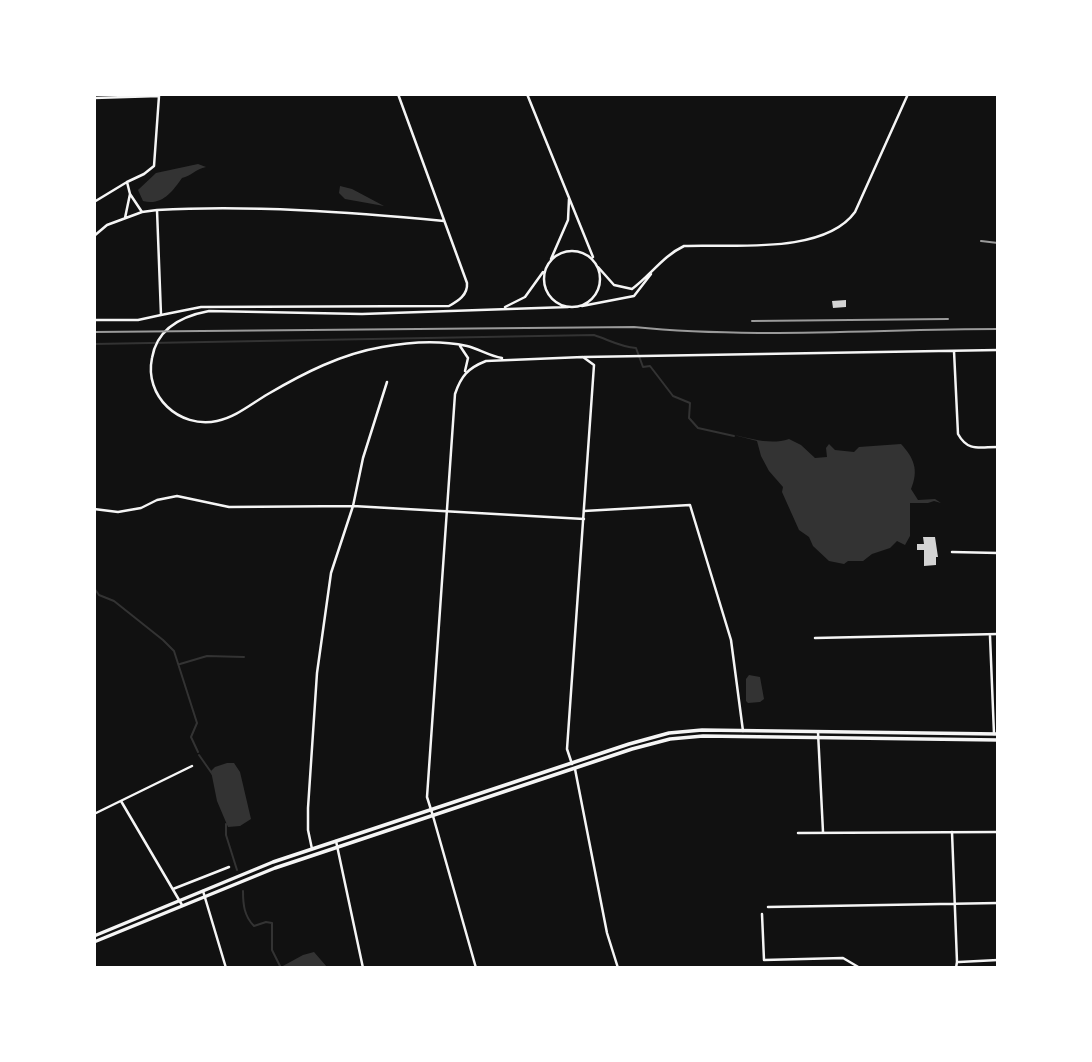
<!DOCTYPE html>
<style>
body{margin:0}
#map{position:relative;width:1092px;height:1062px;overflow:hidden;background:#111;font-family:"Fira Sans Condensed",sans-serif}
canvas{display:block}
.frame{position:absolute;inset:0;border:96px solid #fff;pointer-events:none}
</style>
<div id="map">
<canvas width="1092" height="1062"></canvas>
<div class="frame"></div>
</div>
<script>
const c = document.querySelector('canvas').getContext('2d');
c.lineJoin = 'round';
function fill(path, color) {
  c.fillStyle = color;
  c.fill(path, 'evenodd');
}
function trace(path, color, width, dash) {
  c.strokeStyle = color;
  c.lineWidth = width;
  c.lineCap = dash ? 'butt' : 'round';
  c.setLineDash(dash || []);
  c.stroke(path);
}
fill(new Path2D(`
 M198,164L206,167C196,169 191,176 182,178C172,192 162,206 143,201L138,190L156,173Z
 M340,186L352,189L384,206L345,199L339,193Z
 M734,435C753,439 771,445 789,439L801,445L815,458L827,457L826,448L829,444L835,450L854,452L859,447L901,444C914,458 919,470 911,489L918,500L935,499L941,503L934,501L928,503H910V536L905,545L897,541L890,548L872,554L863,561H848L844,564L829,561L813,546L809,537L799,530L782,492L783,487L769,471L761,456L757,441Z
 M749,675L760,677L764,699L760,702L748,703L746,701V679Z
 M227,763H234L240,772L251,819L240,826L228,827L217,801L211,771L215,767Z
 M314,952L327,967H281L303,955Z`), '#333');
trace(new Path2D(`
 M94,344L594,335C609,340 621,347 636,348L643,367L650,366L673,396L690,403L689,418L698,428L734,436
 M94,588L99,595L114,601L163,640L174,651L197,723L191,737L198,752
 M180,664L207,656L244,657
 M199,755L213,775
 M226,824V835L237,870
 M243,891C243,904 244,916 254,926L266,922L272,923V950L281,968`), '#333', 2);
fill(new Path2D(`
 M846,300V307L833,308L832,301Z
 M923,537H935L938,557H936V565L924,566V550H917V544H924Z`), '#d3d3d3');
trace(new Path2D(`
 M94,98L159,96L154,166L144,174L127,182L130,194L142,212L157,210L161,315L138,320H94
 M94,202L127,182
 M157,210C252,205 349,212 444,221
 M125,218L130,194
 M94,236L107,225L142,212
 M161,315L201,307L449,306C458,301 468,295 467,283L398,94
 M954,351L958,434C968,452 979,447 998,447
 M584,357L998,350
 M94,509L118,512L141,508L157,500L177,496L229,507L353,506L584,519
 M584,511L690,505L731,640L743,731
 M952,552L998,553
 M990,636L994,734
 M815,638L998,634
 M818,732L823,832
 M575,769L607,933L618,968
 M121,801L182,905
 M94,814L192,766
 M433,816L476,968
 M952,832L957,962L956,968
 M798,833L998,832
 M336,841L363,968
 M312,849L308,830V808L317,673L331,573L353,506L363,458L387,382
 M173,889L229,867
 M203,891L226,968
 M768,907L998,903
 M762,914L764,960L843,958L860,968
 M959,962L998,960`), '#f5f5f5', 2.5);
trace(new Path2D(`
 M159,94H176
 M527,94L593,257
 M544 279a28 28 0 1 1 56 0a28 28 0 1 1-56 0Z
 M551,259L568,220L569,199
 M598,267L614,285L632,289C651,275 663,256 684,246C732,244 824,255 855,212L908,94
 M582,306L634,296L651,274
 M505,307L525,297L543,272
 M460,346L468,358L465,371
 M502,358C489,356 479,349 467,346C439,340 409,342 382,347C341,354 304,373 268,394C251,404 236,417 217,421C179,429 144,396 152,358C157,328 182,316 209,311L362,314L568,307
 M433,816L427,797L455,394C461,376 468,368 486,361L583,357L594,365L567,749L572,764`), '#f5f5f5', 2.5);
trace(new Path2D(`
 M94,936L273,862L629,744L669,733L702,730L998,734
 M94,942L275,868L632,749L670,739L703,736L998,740`), '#f5f5f5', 3.5);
trace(new Path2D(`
 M981,241L998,243
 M752,321L948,319
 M94,332L634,327C754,339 877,329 998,329`), '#9a9a9a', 2);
</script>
